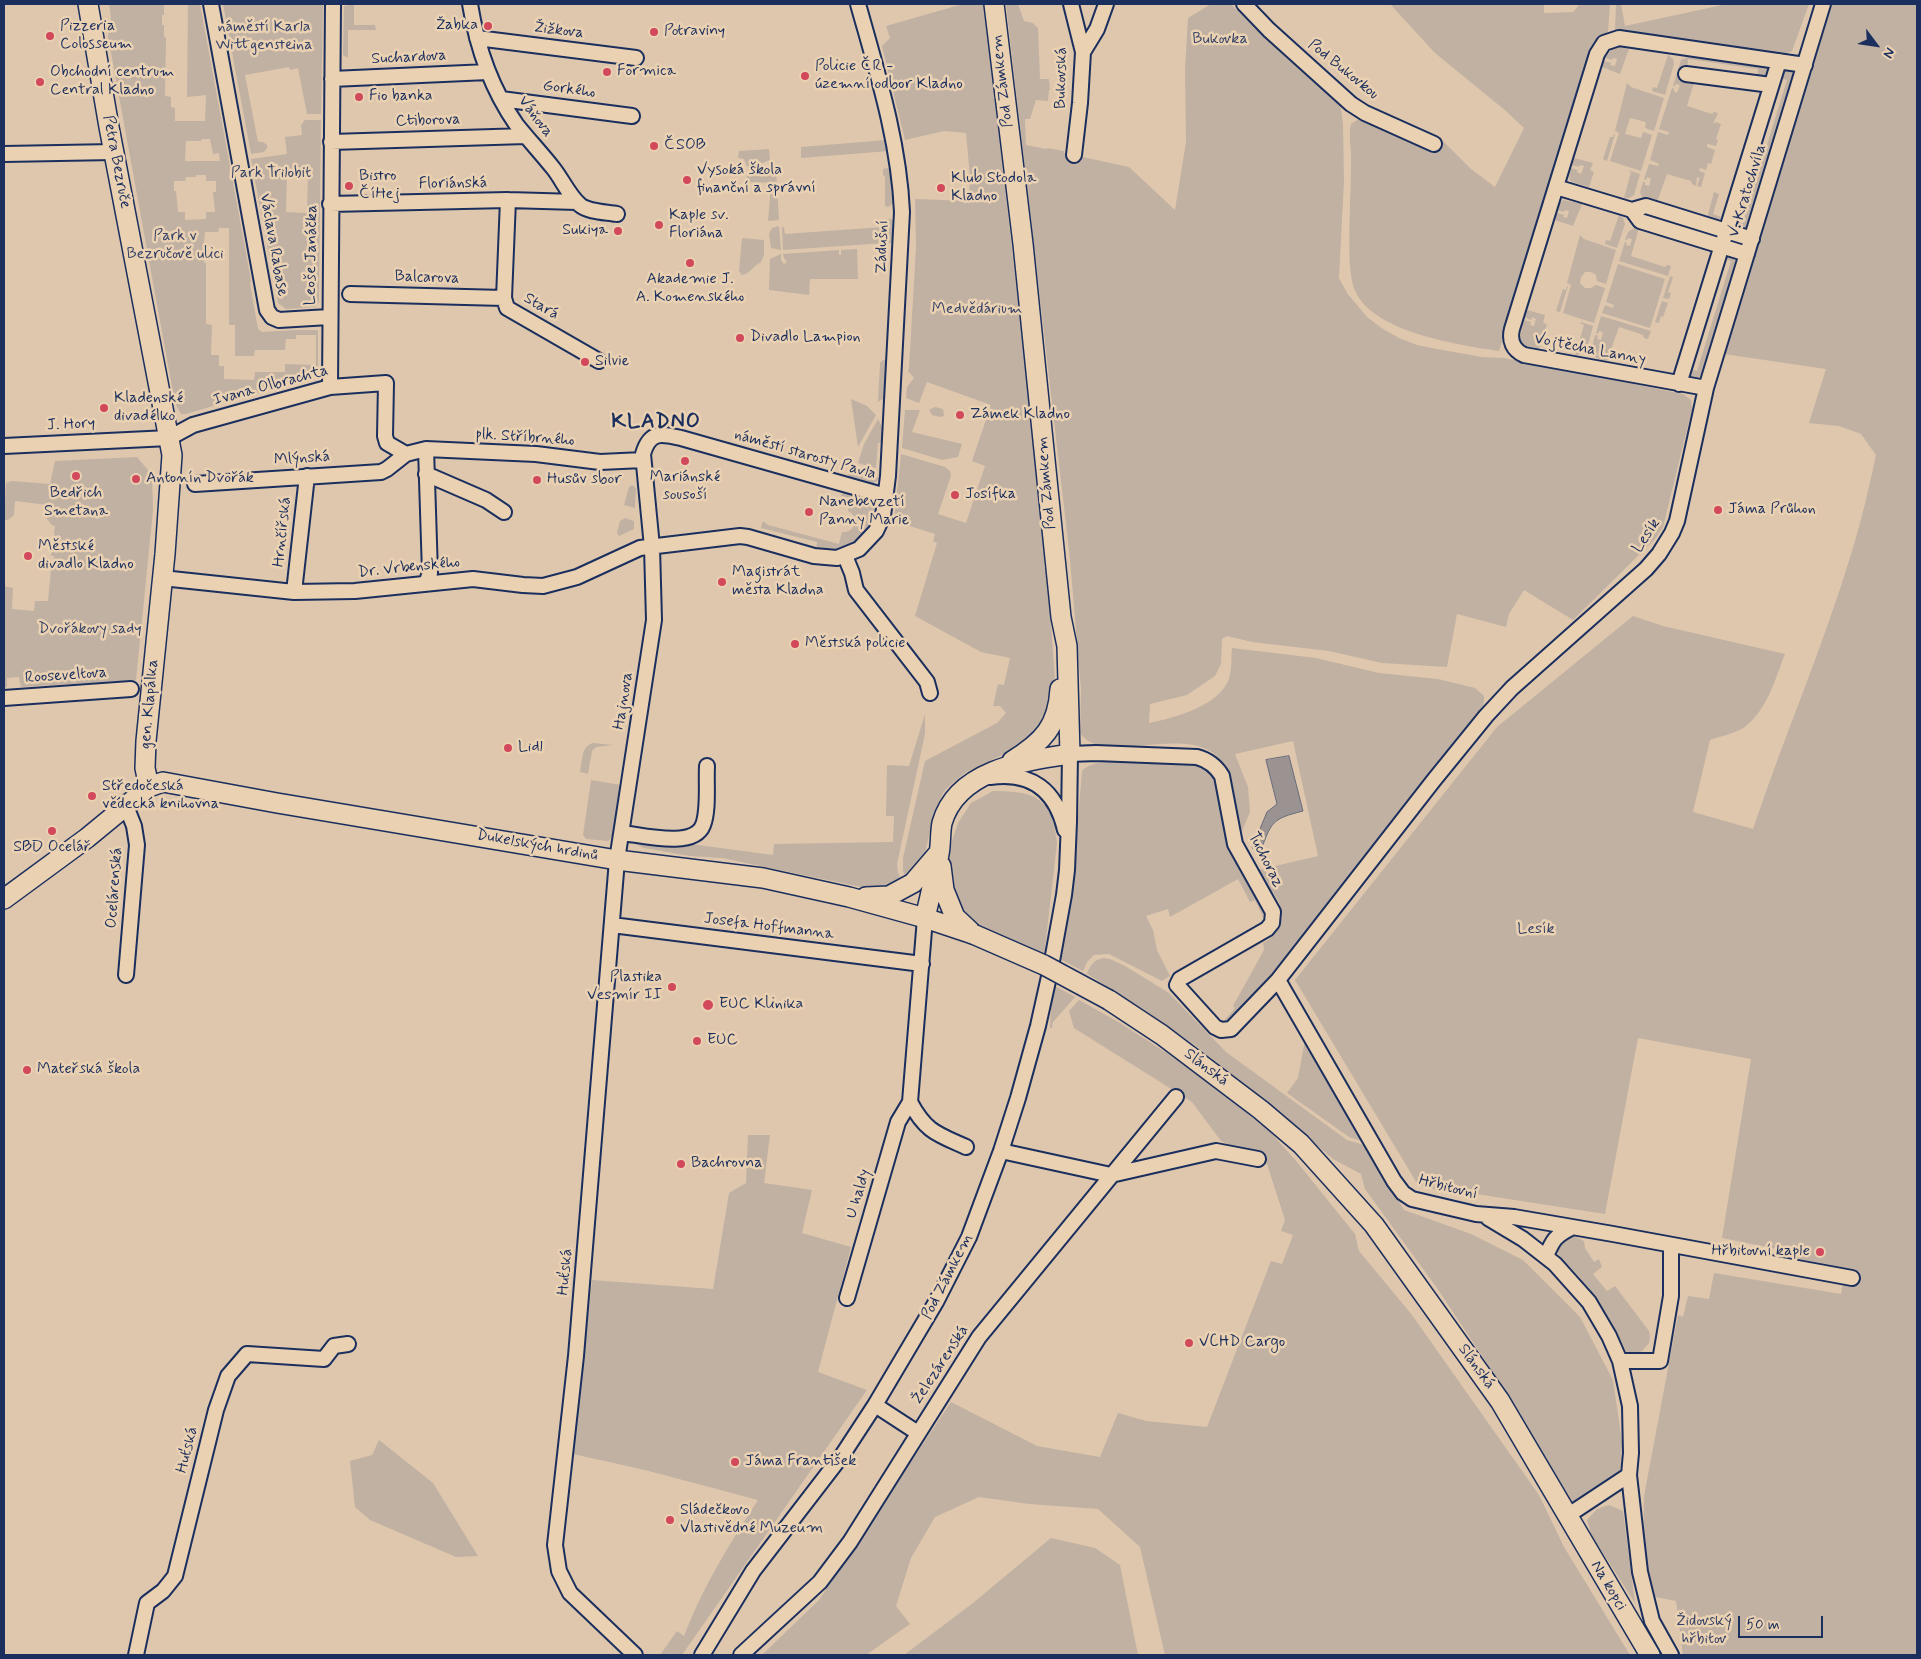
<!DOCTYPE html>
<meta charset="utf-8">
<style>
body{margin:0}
#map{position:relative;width:1921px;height:1659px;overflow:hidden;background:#dec7ad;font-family:Mynerve,sans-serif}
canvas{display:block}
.frame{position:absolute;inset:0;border:5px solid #1b2f5e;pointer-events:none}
.north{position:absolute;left:1851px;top:20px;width:50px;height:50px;-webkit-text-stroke:4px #ead1b2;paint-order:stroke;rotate:121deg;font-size:14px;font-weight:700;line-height:20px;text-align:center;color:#1b2f5e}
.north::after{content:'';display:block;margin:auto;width:18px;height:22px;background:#1b2f5e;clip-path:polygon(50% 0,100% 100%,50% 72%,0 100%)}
.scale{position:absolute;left:1738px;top:1616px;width:85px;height:22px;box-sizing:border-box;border:2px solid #1b2f5e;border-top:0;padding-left:6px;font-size:15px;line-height:18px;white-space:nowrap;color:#1b2f5e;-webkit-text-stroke:4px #ead1b2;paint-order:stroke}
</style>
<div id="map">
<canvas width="1921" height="1659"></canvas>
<div class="frame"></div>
<div class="north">N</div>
<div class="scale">50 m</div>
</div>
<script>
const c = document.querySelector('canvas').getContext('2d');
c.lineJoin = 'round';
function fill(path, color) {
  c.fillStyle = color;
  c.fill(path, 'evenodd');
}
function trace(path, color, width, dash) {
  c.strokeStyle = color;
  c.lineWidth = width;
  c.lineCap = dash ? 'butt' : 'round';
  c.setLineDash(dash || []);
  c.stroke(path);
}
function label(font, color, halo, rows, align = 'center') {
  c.font = font + ' Mynerve,sans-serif';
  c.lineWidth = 5;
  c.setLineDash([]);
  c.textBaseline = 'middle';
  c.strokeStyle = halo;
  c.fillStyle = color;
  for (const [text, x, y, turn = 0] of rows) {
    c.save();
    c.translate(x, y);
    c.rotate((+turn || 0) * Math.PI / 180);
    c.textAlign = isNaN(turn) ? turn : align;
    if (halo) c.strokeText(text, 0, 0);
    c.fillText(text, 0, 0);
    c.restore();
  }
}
fill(new Path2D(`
 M109,4H177L164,5V15H162V25H164V36L166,38L165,96L171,97V107L175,108V121H205L206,95L187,97L188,4H200L251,280L250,284L258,329L262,332L296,330H318V371L314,376L186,414H181L175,403L108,36L111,17ZM202,139H210L213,154L219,153L220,161H185L186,141H201ZM196,175H206V181H216V192H213L215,212H206V219L185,220V212H178L176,191H174V181H185L186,177H196ZM219,228H229V325H235V356H254L255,350H285L286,339H296V335H316V365L285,364V372H255L254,380L224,379V366H219V355H211L212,325L206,324V263H204L205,253H203L205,232H218Z
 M223,4H323L321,114H307L298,68L290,70L289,67L245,75L258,142H263L267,145V148L264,152L251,154Z
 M347,4H354V25H375L376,30H348V58L343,55L344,6H347Z
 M963,4H983L986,20L1043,523L1045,554L1044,568H1047L1055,681L1053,706L1048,721L1021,746L966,772L949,786L943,793L935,810L924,857L907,880L903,871V858L925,761L997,723L1006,713L1000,706H993L998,684L1004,685L1010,658L981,652L915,616L937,543L933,541L935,534L894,521L901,454L945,467L950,471L951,476L938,514L966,523L985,466L972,461L991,405L927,382L919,403L906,398L907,387L914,378L908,371L909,368L916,247L915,199L969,201L970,177L966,133L944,131L905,140L882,46L890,38L886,26Z
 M1006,4H1018L1024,21L1033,23L1038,28L1040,79H1049L1050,90H1049L1048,101L1036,100L1030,119H1025L1026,145L1046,149L1047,148L1064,151V153L1129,167L1175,210L1186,142L1185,69L1188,18L1211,4H1231L1255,29L1283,47L1340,100L1343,125L1344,181L1339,278L1347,293L1367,317L1383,329L1399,338L1417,345L1437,349L1482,357L1504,358L1683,394L1691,400L1692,409L1663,527L1655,539L1573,620L1524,590L1509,614L1506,627L1457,614L1447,667L1382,663L1329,651L1252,642L1227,636L1222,639L1221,664L1215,676L1187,695L1150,704L1149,723C1174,718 1219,706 1229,679C1232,670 1231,658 1232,648L1316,658L1379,673L1438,679L1475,688L1484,696V701L1481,713L1301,940L1230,1022L1222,1023L1235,1008L1233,1006L1264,950L1263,943C1271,939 1275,935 1277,926C1283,907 1282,905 1271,890C1266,884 1262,876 1258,870L1318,856L1293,741L1235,754L1248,787L1250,812L1242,831C1237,814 1233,781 1225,767C1198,716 1105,770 1080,733L1081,690L1070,559Z
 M1390,4H1544V13L1573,12L1580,4H1610L1608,31L1593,50L1499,351C1459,345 1369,332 1354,288C1347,268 1350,222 1350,200C1351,183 1351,167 1351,150C1350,142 1349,132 1351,124L1363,116L1429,144L1438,136L1471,169L1495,187L1524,128L1506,111L1435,53Z
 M1616,4H1621L1625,26L1727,4H1809L1792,51L1785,54L1615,30Z
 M1832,4H1917V1655H1683L1676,1601L1650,1596L1643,1545L1644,1496L1678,1315L1683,1317L1688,1296L1709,1299L1714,1273L1841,1294L1846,1268L1789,1257L1790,1252L1783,1255L1777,1249L1722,1238L1751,1059L1638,1038L1605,1214L1476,1194L1446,1190L1441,1191L1418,1185L1295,980L1497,727L1633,616L1663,626L1785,654C1775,679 1768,708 1746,726C1737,733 1721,736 1710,740L1693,812L1753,829C1784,736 1824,645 1852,551C1862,519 1869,487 1876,455L1861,434L1839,426L1809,423L1826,369L1724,354Z
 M1619,47L1629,49L1620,74L1602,67L1604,61L1611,63L1610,65L1615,66L1617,59L1613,58L1612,60L1605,58L1611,50Z
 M1668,55L1673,59L1674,64L1665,95L1652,91L1653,87L1657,88Z
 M1688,57L1769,68L1770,71L1767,78L1757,77L1758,69L1688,59L1686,82L1694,83L1687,106L1712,114L1714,112L1718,113L1713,124L1716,122L1721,124L1716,139L1718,140L1716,146L1707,144V147L1715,150L1711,164L1708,163L1706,170L1700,168L1699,171L1705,173L1701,187L1697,186L1700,178L1697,177L1696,186L1692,184L1691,181L1667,174L1657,202L1642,197L1640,192L1643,182H1645V185L1649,186L1651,179L1647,177L1646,180L1644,179L1649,164L1658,166L1659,164L1650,160L1658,132L1668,135L1669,132L1659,129L1672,88L1674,89V91L1677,93L1680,85L1676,84L1675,86H1673L1681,60Z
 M1788,70L1792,72L1794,77L1748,226L1744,230H1735V221L1743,223L1787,80L1779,78L1782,72Z
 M1627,83L1631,87L1664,98L1654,131L1645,128L1646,122L1630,118L1625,134L1641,138L1643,132L1652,135L1641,171L1610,161L1619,133L1615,131Z
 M305,120H321L319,302L315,307L286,309L278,303L251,159L287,154L285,137L302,135L301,125ZM287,172H308L307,213L286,212Z
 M1614,134H1615L1607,161L1603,159L1610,137H1613Z
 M886,140L889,151L801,158V147Z
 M769,149L770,160L750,168L747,166L744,159L738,158L739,151Z
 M1574,158L1593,163L1590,170L1594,172L1589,187L1572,182L1569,179L1571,168L1578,170L1577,172L1581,174L1584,166L1580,165L1579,167L1572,165Z
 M771,165V172H776L777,183L746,182L748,173Z
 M888,168L891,171L894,203L888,207L885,206V177L883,175V169Z
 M1628,170L1640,174L1634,195L1629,198H1624L1631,172Z
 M771,186H777L779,220L768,221Z
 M1714,192L1719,194L1713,214L1721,217L1718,220L1707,218Z
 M1563,200L1582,204L1573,226L1555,220L1557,213L1564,215L1563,217L1567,218L1569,211L1565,210L1564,212L1558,210L1560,203Z
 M1619,215L1623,218L1625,224L1617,248L1605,244L1606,240L1610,241Z
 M886,219H891L894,222L895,243H887Z
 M779,226L781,250L771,248L769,234L772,228Z
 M782,226L784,228L785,234L883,227L885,243L783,250Z
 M1636,227L1639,228L1631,256L1665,267L1667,265L1671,266L1668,276L1619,261L1625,242L1627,243L1626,245L1630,246L1632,239L1628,238L1627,240H1625L1628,232Z
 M1580,235L1584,239L1616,250L1606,284L1597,281L1596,275L1591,272H1585L1581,277L1580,283L1585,288H1591L1596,285L1605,288L1594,323L1563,313L1571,285L1567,283Z
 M742,238L764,240V255L761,262C754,265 750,274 742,275L739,271Z
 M857,249L858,279H810L809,295L769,290L770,259L781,254V260L784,264L787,262L784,258L783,254L839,250V255H841V250Z
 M1725,254L1734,256L1736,267L1705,369L1698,378L1690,379L1688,377L1689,369L1697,371L1731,261L1723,258Z
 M1618,264L1665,279L1650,328L1602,313L1605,305L1613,308L1614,305L1606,302Z
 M1670,276L1673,277L1668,292L1671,293L1669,299L1663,298Z
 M1567,286H1568L1560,312L1556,311L1563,289L1566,290Z
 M1662,301L1668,303L1663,317L1661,316L1659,323L1655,322Z
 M1527,310L1545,315L1543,323L1547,324L1539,349L1526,346L1520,339L1524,320L1531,322L1530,325L1534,326L1536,319L1532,317L1531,320L1524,317Z
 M1601,316L1651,331L1648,339L1644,338L1643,335L1619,327L1607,361C1588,358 1591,351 1595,335L1598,336L1597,339L1601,340L1603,332L1599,331L1598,334L1596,333Z
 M1581,322L1593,326C1590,337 1588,354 1575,356L1584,325L1580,323Z
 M883,360L889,361L886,397L878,402L880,363Z
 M851,399L867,406L876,415L858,447Z
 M935,407L943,409L944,416L940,417L932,415L929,410Z
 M905,410H920L912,432L962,444L958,457L942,460L902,448Z
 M878,419L882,427L884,443H878L876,468L858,463L864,444Z
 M137,457L152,475L153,510L136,680L21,687L19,677L7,678V687L4,688V586L13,588L12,609L34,611L35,601H48L51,569H53L54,556H51L55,526L52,525L47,519L48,505L15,501L14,515L8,520H4L6,483L12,481L50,484L55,461Z
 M852,471L880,478C870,489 860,483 847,479L849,473Z
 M632,485L636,488L635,508L624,505L629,487Z
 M848,490C855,493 865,495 871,499C887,510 865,537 854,544C842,551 830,551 816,551L817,542L761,528L763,521L768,525L839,544L842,532C856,533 860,517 848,511L851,498L841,496L842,494Z
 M625,518L634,521V529L619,536L617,533L620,521Z
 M925,714V734L897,864L898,872L902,883L893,887L866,888L722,858L690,856L644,848L631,842V836L773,855L774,844L893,842L894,816H886L887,765L909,766Z
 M593,743L613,745L596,747L592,751L588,774L580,772C582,762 581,746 593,743Z
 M1126,761C1141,761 1185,759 1197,764C1208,768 1214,775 1220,785L1251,884L1264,911L1263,917L1255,900L1250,902L1238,879L1170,917L1168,909L1146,916L1153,930L1157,950L1170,976L1162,981L1109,954L1094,955L1087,962L1083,971L1060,959L1073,880L1082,771C1092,760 1112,762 1126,761Z
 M591,780L621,785L615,830L609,841L586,839L583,835Z
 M993,791C1036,791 1052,798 1057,843L1044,957L979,927L961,910L951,892L949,872L950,847L958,823L971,803Z
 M1103,958L1110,959L1125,966L1169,993L1226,1052L1347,1140L1367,1146L1404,1210L1471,1234L1523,1260L1580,1317L1613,1380L1622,1442L1620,1474L1573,1503L1561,1492L1490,1368L1437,1288L1365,1189L1361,1174L1333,1159L1246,1085L1196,1046L1145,1010L1089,975L1087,974C1090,965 1094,960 1103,958Z
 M1055,986L1075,997L1053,1022L1052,1028H1050L1051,1006Z
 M1079,1000L1120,1023L1184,1064L1236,1104L1272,1134L1297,1162L1355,1234L1359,1251L1412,1315L1539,1495L1564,1547L1630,1655H1165L1140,1547L1098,1509L1029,1504L979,1497L935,1517L911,1558L896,1606L910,1624L866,1655H762L819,1600L951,1402L1037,1446L1100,1457L1118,1413L1146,1421L1207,1427L1271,1261L1282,1264L1293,1235L1281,1231L1285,1220L1267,1164L1221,1141L1192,1102L1074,1028L1069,1011Z
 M1305,1040L1365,1142L1349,1137L1287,1093L1298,1078Z
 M748,1135H770L764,1183L812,1190L802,1233L851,1247L818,1372L867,1390L682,1655H660L677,1631L684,1636C702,1588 730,1543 758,1500L645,1470L573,1454L592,1280L713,1289L729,1193L746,1183Z
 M1574,1236L1584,1241L1585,1248L1594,1262L1599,1259L1602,1267L1593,1274L1607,1291L1615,1286L1649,1331L1650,1337L1649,1343L1642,1351L1632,1355L1627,1353C1614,1324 1597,1299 1577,1274C1570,1266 1559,1258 1555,1248C1558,1240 1566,1237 1574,1236Z
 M379,1440L433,1483L478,1556L456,1557L370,1520L355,1507L350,1461L372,1455Z
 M1609,1505L1623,1511L1635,1603L1592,1536L1587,1520L1597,1509Z
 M1051,1538L1095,1548L1120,1565L1138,1655H904L973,1603Z`), '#c1b1a2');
const water = new Path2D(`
 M1289,756L1303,811C1272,819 1272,821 1261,850L1252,848L1267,812L1277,804L1266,760Z`);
fill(water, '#9b9392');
trace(water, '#686b7d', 1);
const street = new Path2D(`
 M211,4L267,310L272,317L279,320L329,317
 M470,4C477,47 491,88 516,124C528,139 541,153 553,168C562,179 569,196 580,205C588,212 606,212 617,214
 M1071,4L1083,52L1080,103L1074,155
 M1244,4L1269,30L1351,104L1365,113L1434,144
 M477,38L636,58
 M1083,52L1097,29L1106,4
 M1686,74L1771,85
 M332,79L488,72
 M501,99L632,116
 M331,142L526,136
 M4,154L114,152
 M1556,187L1632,210L1646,206L1752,239
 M508,200L504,298L507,308L599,361
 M330,204L508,200L577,202
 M1632,210L1640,221L1747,254
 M350,294L504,298
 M1679,384L1779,61
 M330,387L333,4
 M1706,388L1524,355C1513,350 1509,341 1512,329L1597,54L1604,43L1619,38L1805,65
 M4,446L169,438L193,425L330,387L386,383L385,436L387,443L406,454
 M426,474L486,500L504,512
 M195,484L381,472L387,469L406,454L426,449L536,454L600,462L643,460
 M845,556L852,573L856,590L927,682L930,693
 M162,578L294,592L355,591L473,579L523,585L543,586L577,577L640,548L740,536L748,537L814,556L837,558L859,549L876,531L883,516L888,476L902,212C899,141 877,72 858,4
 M426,583L430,573L426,449
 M294,592L307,476
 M4,698L131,689
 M990,777C1031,771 1056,790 1065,830
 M126,806L134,826L137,845L126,975
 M622,833C642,835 694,849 703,825C709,810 706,783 707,766
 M925,918L910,1102C926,1132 937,1134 966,1147
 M612,925L922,964
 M1278,980L1394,1181L1403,1193L1412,1199L1476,1214L1514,1217L1613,1234L1852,1278
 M1001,1151L1111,1175L1216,1151L1258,1159
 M1488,1218L1523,1239L1555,1264L1589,1302L1609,1336L1620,1361L1630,1406L1631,1453L1629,1475L1640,1572L1652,1621L1671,1655
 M1546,1256C1553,1240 1555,1236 1571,1228
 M847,1298L898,1122L910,1102
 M1620,1361H1660L1671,1296V1245
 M875,1405L918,1433
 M1567,1516L1629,1475
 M136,1655L147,1603L163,1591L175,1576L216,1410L228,1376L247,1354L324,1359L334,1346L348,1344
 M635,1655L570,1593L559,1571L555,1545L576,1356L617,860L654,620L652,547L643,454C650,430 662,434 681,438L886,496
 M702,1655L753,1571L843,1454L875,1405L936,1302L969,1237L1001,1151L1018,1098L1038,1026L1050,972L1064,895L1067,870L1069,822L1070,754L1096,753L1197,757C1208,760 1216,766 1222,776L1235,844L1273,912L1272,923L1267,929L1180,979L1177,985L1215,1027L1221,1030L1231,1029L1278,980L1434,780L1486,716L1512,688L1646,569L1659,554L1672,533L1677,521L1706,388L1823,4
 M741,1655L820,1582L850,1542L979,1337L1176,1097`);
const secondary = new Path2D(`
 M88,4L109,127L172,455L165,554L146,741L145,768L149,787
 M1012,761C1043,742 1058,726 1060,689
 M941,866L944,890L955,917L971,932
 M866,897L889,896L913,883L937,855
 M4,899L87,838L149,787L163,782L277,803L617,860L763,878L849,897L925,918L973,934
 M925,918C930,897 935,875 939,854C941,844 940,833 942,823C957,770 1023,761 1070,754L1067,646L1061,617L1023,244L994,4
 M1109,1000L1162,1035L1261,1110L1301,1144L1374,1225L1500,1401L1650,1655`);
trace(street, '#1b2f5e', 18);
trace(secondary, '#1b2f5e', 22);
trace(street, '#ead1b2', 14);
trace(secondary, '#ead1b2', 19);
const secondaryBridge = new Path2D(`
 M973,934L1044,965L1109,1000`);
trace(secondaryBridge, '#1b2f5e', 22, []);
trace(secondaryBridge, '#ead1b2', 19);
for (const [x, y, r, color] of [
 [488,26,5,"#d1495b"],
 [654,32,5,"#d1495b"],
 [50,36,5,"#d1495b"],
 [607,72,5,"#d1495b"],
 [805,76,5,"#d1495b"],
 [40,82,5,"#d1495b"],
 [359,97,5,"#d1495b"],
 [654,146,5,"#d1495b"],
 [687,180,5,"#d1495b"],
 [349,186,5,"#d1495b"],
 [941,188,5,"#d1495b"],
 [659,225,5,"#d1495b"],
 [618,231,5,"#d1495b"],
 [690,263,5,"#d1495b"],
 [740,338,5,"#d1495b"],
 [585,362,5,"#d1495b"],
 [104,408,5,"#d1495b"],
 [960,415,5,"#d1495b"],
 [685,461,5,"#d1495b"],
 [76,476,5,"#d1495b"],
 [136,479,5,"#d1495b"],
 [537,480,5,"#d1495b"],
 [955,495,5,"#d1495b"],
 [1718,510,5,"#d1495b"],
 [809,512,5,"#d1495b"],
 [28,556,5,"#d1495b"],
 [722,582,5,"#d1495b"],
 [795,644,5,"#d1495b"],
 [508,748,5,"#d1495b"],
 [92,796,5,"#d1495b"],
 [52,831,5,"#d1495b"],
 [672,987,5,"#d1495b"],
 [708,1005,6,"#d1495b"],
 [697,1041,5,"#d1495b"],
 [27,1070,5,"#d1495b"],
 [681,1164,5,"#d1495b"],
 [1820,1252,5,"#d1495b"],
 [1189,1343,5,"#d1495b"],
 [735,1462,5,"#d1495b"],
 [670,1520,5,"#d1495b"]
]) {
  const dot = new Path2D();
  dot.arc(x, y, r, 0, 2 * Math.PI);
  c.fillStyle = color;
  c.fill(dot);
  trace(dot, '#ead1b2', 2);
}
label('16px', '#1b2f5e', '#ead1b2', [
 ["Žabka",478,26,"right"],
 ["Pizzeria",60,27],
 ["Colosseum",60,45],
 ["Potraviny",664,32],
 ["Policie ČR -",815,67],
 ["územní odbor Kladno",815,85],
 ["Formica",617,72],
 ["Obchodní centrum",50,73],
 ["Central Kladno",50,91],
 ["Fio banka",369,97],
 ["ČSOB",664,146],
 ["Vysoká škola",697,171],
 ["finanční a správní",697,189],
 ["Bistro",359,177],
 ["ČíHej",359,195],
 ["Klub Stodola",951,179],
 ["Kladno",951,197],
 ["Kaple sv.",669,216],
 ["Floriána",669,234],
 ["Sukiya",608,231,"right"],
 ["Akademie J.",690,280,"center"],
 ["A. Komenského",690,298,"center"],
 ["Divadlo Lampion",750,338],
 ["Silvie",595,362],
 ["Kladenské",114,399],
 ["divadélko",114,417],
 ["Zámek Kladno",970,415],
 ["Mariánské",685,478,"center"],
 ["sousoší",685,496,"center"],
 ["Antonín Dvořák",146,479],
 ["Husův sbor",547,480],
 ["Bedřich",76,494,"center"],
 ["Smetana",76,512,"center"],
 ["Josífka",965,495],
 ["Nanebevzetí",819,503],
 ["Panny Marie",819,521],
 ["Jáma Průhon",1728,510],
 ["Městské",38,547],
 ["divadlo Kladno",38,565],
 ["Magistrát",732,573],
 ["města Kladna",732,591],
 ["Městská policie",805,644],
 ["Lidl",518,748],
 ["Středočeská",102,787],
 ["vědecká knihovna",102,805],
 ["SBD Ocelář",52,848,"center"],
 ["Plastika",662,978,"right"],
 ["Vesmír II",662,996,"right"],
 ["EUC Klinika",719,1005],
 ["EUC",707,1041],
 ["Mateřská škola",37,1070],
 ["Bachrovna",691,1164],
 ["Hřbitovní kaple",1810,1252,"right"],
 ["VCHD Cargo",1199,1343],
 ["Jáma František",745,1462],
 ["Sládečkovo",680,1511],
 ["Vlastivědné Muzeum",680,1529]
], 'left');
label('16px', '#344268', '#ead1b2', [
 ["náměstí Karla",264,28],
 ["Wittgensteina",264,46],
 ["Bukovka",1220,40],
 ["Park Trilobit",271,174],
 ["Park v",175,237],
 ["Bezručově ulici",175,255],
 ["Medvědárium",977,310],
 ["Dvořákovy sady",90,630],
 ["Lesík",1536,930],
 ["Židovský",1704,1622],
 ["hřbitov",1704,1640]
]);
label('16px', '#1b2f5e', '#ead1b2', [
 ["Žižkova",559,31,7],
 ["Suchardova",409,58,-3],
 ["Pod Bukovkou",1343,70,39],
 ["Bukovská",1062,78,-89],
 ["Pod Zámkem",1003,81,-97],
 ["Gorkého",569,90,8],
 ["Váňova",535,117,53],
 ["Ctiborova",428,121,-2],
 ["Petra Bezruče",116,162,79],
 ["Floriánská",453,184,-1],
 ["V. Kratochvíla",1748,191,-73],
 ["Václava Rabase",273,245,80],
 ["Zádušní",883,247,-88],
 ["Leoše Janáčka",312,255,-89],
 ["Balcarova",427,278,2],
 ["Stará",541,307,30],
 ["Vojtěcha Lanny",1590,350,11],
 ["Ivana Olbrachta",271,386,-15],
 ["J. Hory",71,425,-3],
 ["plk. Stříbrného",525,438,4],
 ["náměstí starosty Pavla",805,455,16],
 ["Mlýnská",302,459,-4],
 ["Pod Zámkem",1047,483,-95],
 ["Hrnčířská",283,532,-84],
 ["Lesík",1647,536,-57],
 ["Dr. Vrbenského",409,568,-6],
 ["Rooseveltova",66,676,-4],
 ["Hajnova",624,701,-81],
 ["gen. Klapálka",150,704,-85],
 ["Dukelských hrdinů",537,846,10],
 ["Tuchoraz",1265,860,63],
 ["Ocelárenská",115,888,-86],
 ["Josefa Hoffmanna",769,927,7],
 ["Slánská",1206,1068,37],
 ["Hřbitovní",1448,1188,14],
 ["U haldy",859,1194,-73],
 ["Huťská",566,1272,-85],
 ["Pod Zámkem",948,1277,-63],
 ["Železárenská",941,1365,-57],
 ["Slánská",1476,1367,54],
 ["Huťská",188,1450,-76],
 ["Na kopci",1608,1586,59]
]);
c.letterSpacing = '1px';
label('bold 21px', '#1b2f5e', '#ead1b2', [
 ["KLADNO",656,423]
]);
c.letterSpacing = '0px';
</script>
